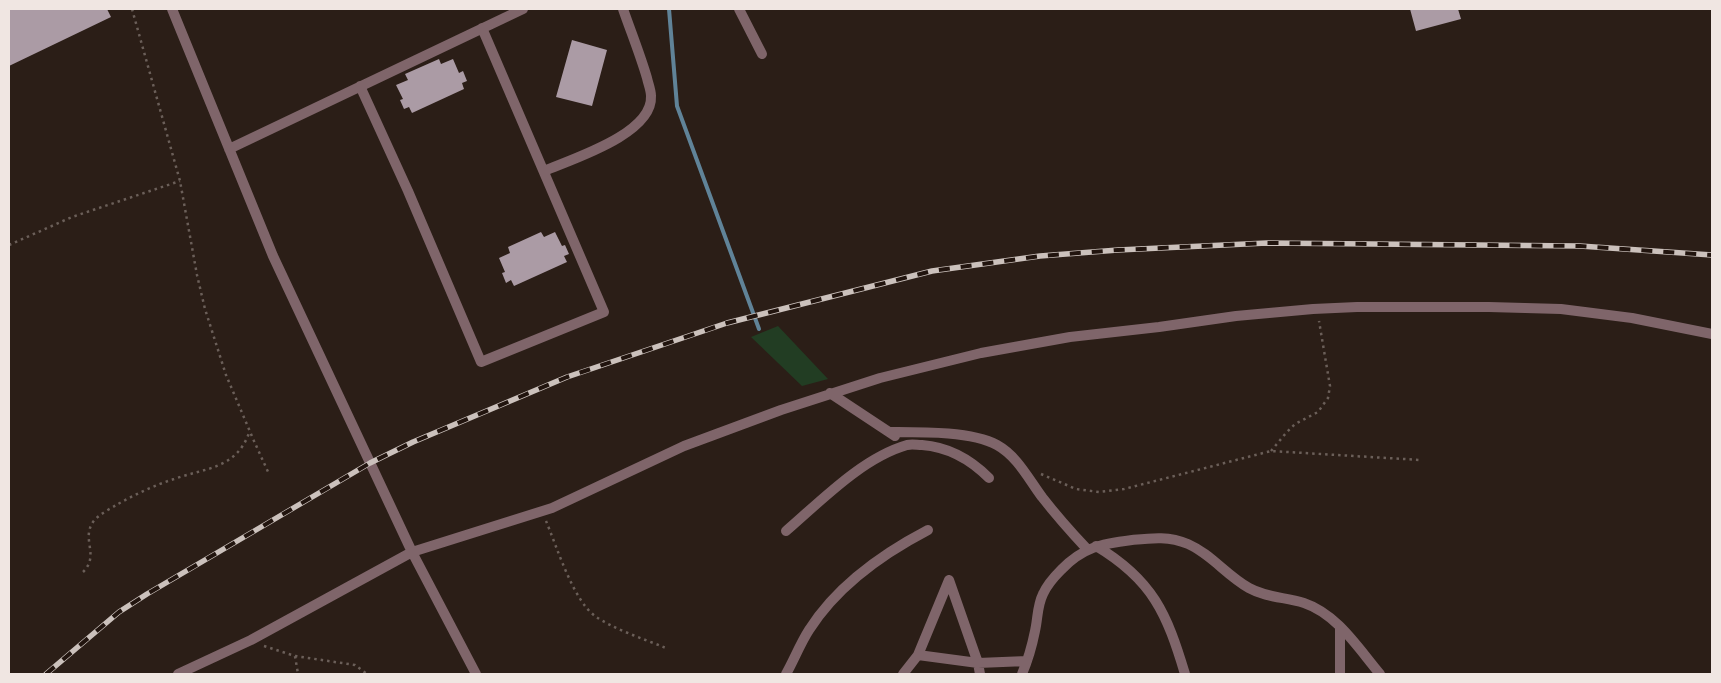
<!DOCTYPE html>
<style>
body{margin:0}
#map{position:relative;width:1721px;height:683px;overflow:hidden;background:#2b1e17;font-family:"Zilla Slab",serif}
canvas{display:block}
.frame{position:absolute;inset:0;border:10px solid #f0e6e2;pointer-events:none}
</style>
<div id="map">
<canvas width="1721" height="683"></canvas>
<div class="frame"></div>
</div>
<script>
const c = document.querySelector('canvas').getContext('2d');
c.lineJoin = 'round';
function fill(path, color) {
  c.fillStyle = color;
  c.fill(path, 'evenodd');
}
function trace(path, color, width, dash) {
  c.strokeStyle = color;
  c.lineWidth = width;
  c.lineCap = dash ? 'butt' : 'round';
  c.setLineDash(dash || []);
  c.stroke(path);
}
fill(new Path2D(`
 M778,326L828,379L802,386L751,337Z`), '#223d23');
trace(new Path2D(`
 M669,9L677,106L759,329`), '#608398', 4);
fill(new Path2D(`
 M9,9H107L111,17L9,66Z
 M1410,9H1458L1461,19L1416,31Z
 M572,40L607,50L592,106L556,97Z
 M439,59L441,64L453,59L459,73L463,71L467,81L462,83L464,89L412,113L409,107L404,109L400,100L403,99L396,85L408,80L405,74Z
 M541,232L544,237L555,232L562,246L565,245L569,254L564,256L567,262L514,286L511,280L506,283L502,273L505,272L499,258L510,253L508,247Z`), '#ab9ba5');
trace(new Path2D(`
 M132,9L180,181L197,275L205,309L226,375L254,441L269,474
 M9,245L72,217L180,181
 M1271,451L1286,433L1295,424L1318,412L1328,398L1330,386L1319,321
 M1041,474L1076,489L1099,492L1124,489L1271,451L1420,460
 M546,521C557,547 573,600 595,616C613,629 644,639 666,648
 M83,572C100,555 81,540 93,522C99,514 110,509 118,504C136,494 155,485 174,479C205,468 236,469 249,433
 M264,646L295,656L355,665L367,674
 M295,656L298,674`), '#6b5f59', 2.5, [2.5, 4]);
trace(new Path2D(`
 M172,9L273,256L412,552L476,674
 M739,9L762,54
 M360,86L408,191L481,362L604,312L482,28
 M229,149L523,9
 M544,171C572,159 653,134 651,96C651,90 648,83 647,78C640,54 631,32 623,9
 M830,393L895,436
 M890,432C919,432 971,431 997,445C1017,456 1028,478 1042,497C1056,515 1071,532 1087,549
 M786,531C821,501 862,458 907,445C912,444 917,445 922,445C949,447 970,459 989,478
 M1096,546C1153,580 1167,614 1185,674
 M949,580L978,663L980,674
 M1340,627V674
 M918,655L949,580
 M178,674L251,640L412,552L552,508L684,446L781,410L880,378L981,353L1070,337L1159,327L1236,316L1313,309L1357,307H1489L1561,309L1632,318L1712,334
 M786,674C794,660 800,644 809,630C837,586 882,554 928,530
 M903,674L918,655L978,663L1027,661
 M1022,674C1028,660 1032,646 1035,631C1038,618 1037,606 1043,594C1047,585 1054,577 1061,570C1083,547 1101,544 1132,540C1152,538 1169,536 1188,544C1211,554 1227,576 1249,588C1267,598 1285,597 1304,603C1337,614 1358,648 1380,674`), '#7f656a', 10);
const rail = new Path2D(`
 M46,674L119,612L147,594L370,463L413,442L567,377L727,323L932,271L1040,256L1118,250L1267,243L1580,246L1712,255`);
trace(rail, '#cbc1bc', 5.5);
trace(rail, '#21140e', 4, [11]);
</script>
